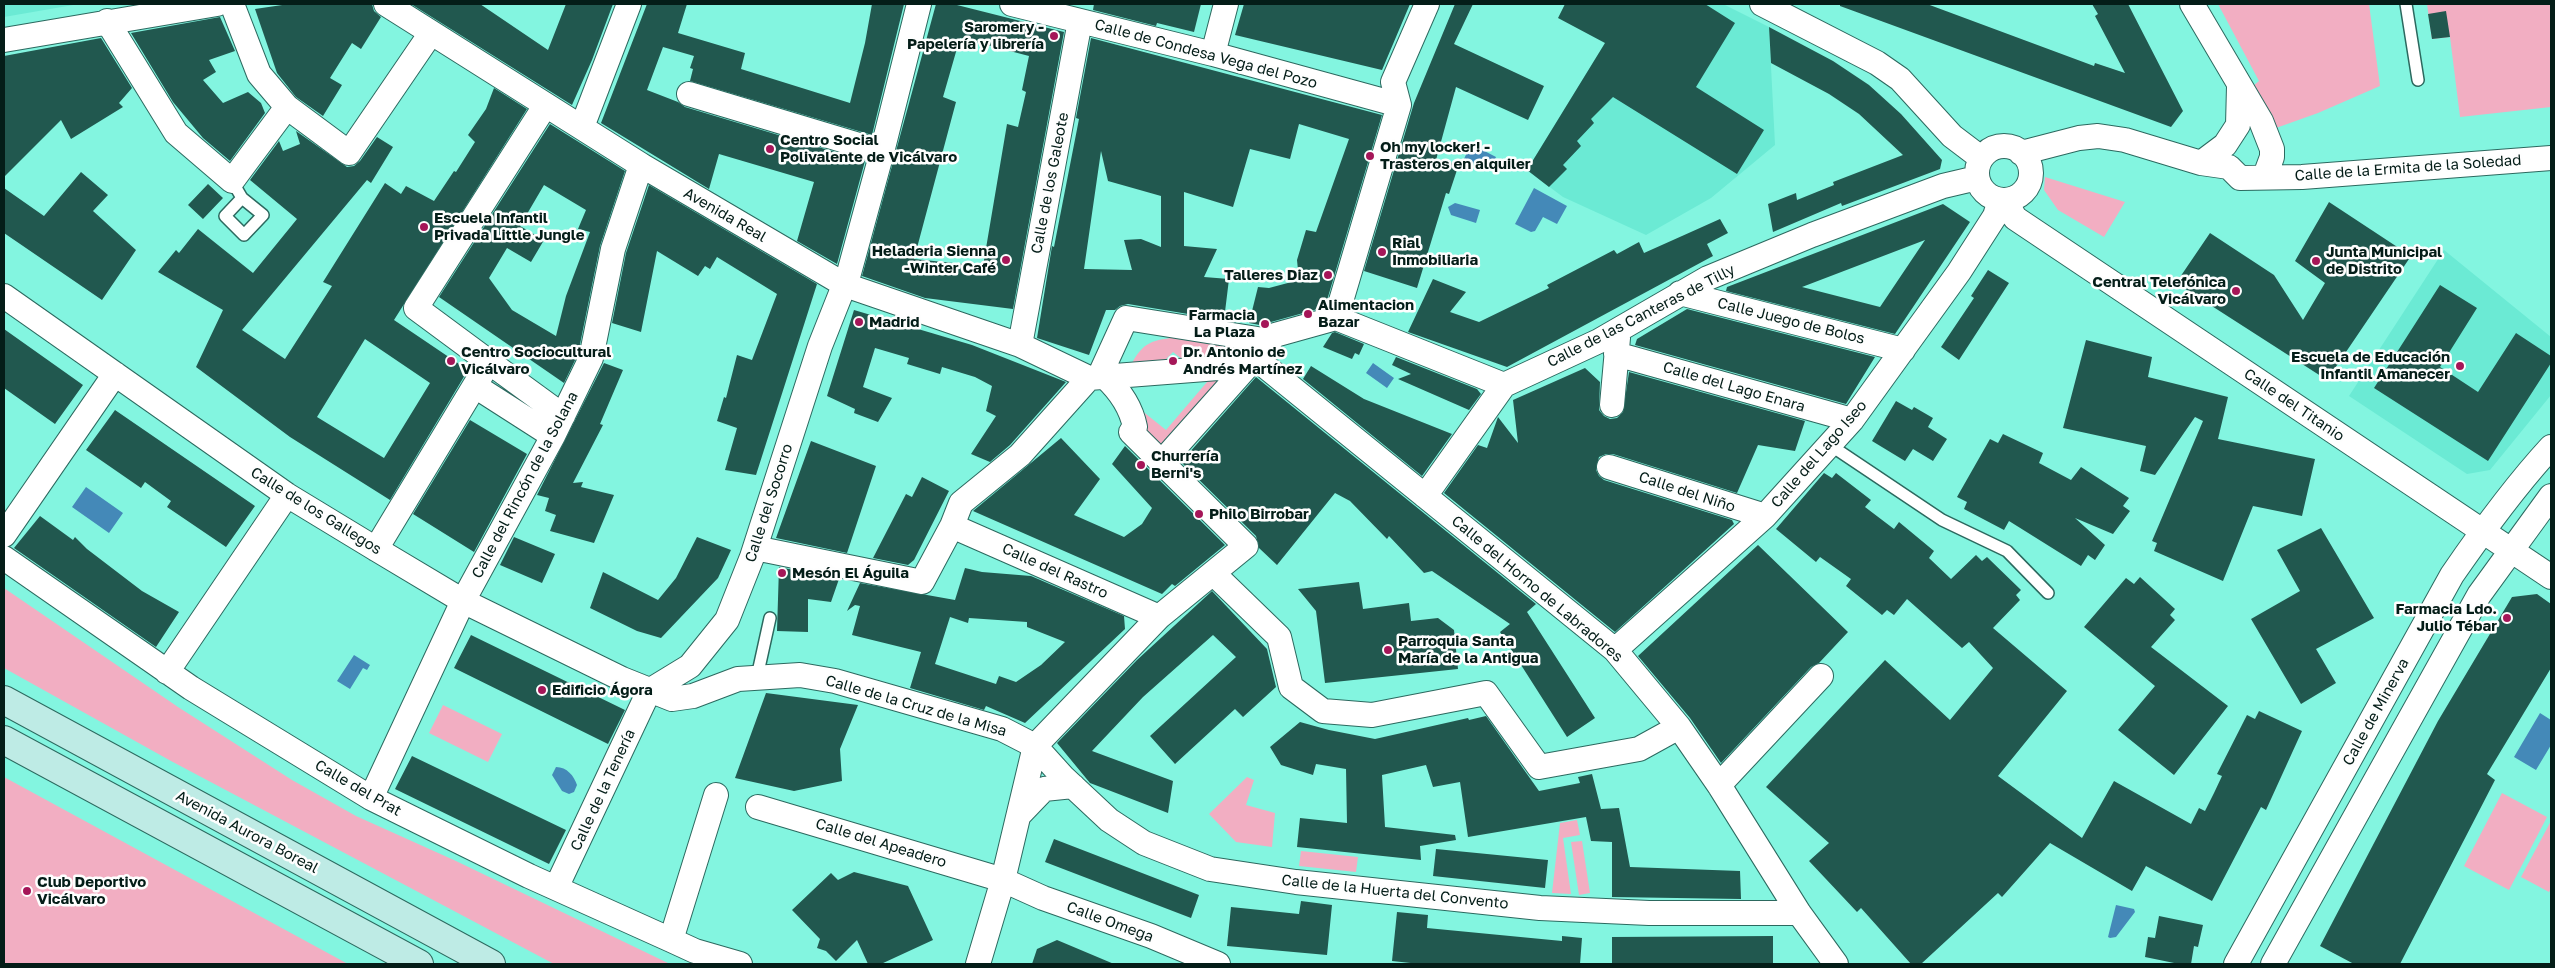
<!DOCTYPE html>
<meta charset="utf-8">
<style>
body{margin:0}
#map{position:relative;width:2555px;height:968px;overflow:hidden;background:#83f5e0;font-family:"Golos Text",sans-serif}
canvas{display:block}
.frame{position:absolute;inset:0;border:5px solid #041d18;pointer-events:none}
</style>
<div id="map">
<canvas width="2555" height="968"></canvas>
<div class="frame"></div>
</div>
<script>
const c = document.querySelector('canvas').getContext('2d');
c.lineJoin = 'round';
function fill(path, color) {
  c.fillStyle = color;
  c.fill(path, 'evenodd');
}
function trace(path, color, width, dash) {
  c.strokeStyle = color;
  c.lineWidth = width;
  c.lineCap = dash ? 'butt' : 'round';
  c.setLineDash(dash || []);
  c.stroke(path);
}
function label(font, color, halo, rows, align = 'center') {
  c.font = font + ' "Golos Text",sans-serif';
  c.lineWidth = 5;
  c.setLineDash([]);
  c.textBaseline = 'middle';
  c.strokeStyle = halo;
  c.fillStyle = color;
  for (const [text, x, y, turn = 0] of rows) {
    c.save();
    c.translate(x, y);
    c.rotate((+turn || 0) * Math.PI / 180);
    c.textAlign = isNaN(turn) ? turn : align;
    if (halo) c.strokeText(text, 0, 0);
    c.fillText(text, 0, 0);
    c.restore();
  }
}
fill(new Path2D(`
 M4,4H79L4,17Z
 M1629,4H1723L1769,27L1775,145L1711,198L1646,235L1563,197L1527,170Z
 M2444,250L2551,337V395L2490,470L2467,474L2349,396Z`), '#6bead4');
fill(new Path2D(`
 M2218,4H2369L2380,86L2318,113L2276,128L2253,86L2259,81Z
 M2427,4H2551V107L2460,117L2450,37L2432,39Z
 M2045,177L2125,202L2104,237L2058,210L2044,190Z
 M1180,337L1203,339L1248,355L1183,360L1173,352L1164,361L1130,367C1143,341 1152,340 1180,337Z
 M1239,373L1165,456L1134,423L1141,410L1166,430L1213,375Z
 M4,588L178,707L292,780L356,816L456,861L670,964H554L171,761L4,668Z
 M443,705L502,734L488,762L429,733Z
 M4,777L348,964H4Z
 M1247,777L1254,780L1246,805L1275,813L1272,847L1236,842L1209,814Z
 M2502,793L2547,817L2509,890L2464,866Z
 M1577,820L1580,835L1563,838L1571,894L1552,893L1560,823Z
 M2551,821V888L2549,892L2521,877Z
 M1582,841L1590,893L1579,895L1571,842Z
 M1301,851L1358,857L1356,872L1299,866Z`), '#f2aec2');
fill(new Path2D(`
 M1471,144L1496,157L1490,171L1464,159Z
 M1534,188L1567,206L1557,224L1543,217L1535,231L1531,232L1515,224Z
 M1455,203L1480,210L1476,223L1451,215L1448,207Z
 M1373,363L1394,378L1387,388L1366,373Z
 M86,487L123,513L109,533L72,507Z
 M354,655L370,665L367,670L363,668L350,689L337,681Z
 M2540,713L2551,720V745L2536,770L2514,757Z
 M556,767C567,767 574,776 577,785L574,792L569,794L562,791L552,775Z
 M2116,905L2134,909L2135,912L2116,937L2110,938L2108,937Z`), '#4489b8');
fill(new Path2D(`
 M289,4H372L374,11L381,17L361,49L352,43L330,78L342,85L323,116L296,97L277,73L255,9Z
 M411,4H480L548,50L566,4H613L592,60L572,105Z
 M647,4H687L678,33L745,53L741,69L850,103L865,43L872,4H904L872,135L690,81L693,69L690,68L694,56L663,47L647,90L678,102L685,107L865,161L837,264L797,241L814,182L719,154L709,189L601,123Z
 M936,4H953L1064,32L1013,309L925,298L862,276ZM960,38L1029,56L1022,90L1026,92L1018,127L1007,124L983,266L914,259L956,102L943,97Z
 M1094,4H1201L1194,32L1157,23L1156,26L1093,10Z
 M1244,4H1410L1382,70L1235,35Z
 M1455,4H1473L1454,44L1544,86L1528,120L1456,87L1436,160L1459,164L1449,194L1446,193L1417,288L1364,271L1414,103Z
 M1565,4H1705L1735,23L1696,87L1764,130L1737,174L1613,97L1591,119L1594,123L1577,141L1581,146L1563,165L1567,169L1549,187L1527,170L1605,43L1558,18Z
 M1840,4H1927L2094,66L2095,63L2125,73L2095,16L2098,14L2092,4H2128L2183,111L2171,127L1840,6Z
 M2446,11L2450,37L2432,39L2428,14Z
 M220,17L235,51L209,60L216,72L203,80L223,103L248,92L261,103L265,113L230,161L203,138L173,102L131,33Z
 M1769,27L1833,61L1869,85L1901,114L1942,160L1940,169L1842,206L1841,203L1773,232L1768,204L1796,193L1797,200L1834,185L1833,182L1903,155L1859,114L1829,94L1771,63Z
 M101,38L132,88L119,103L123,107L71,139L61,120L4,177V56Z
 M1091,38L1382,115L1325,307L1271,322L1265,326L1249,323L1258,287L1269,288L1299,280L1297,260L1306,230L1316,232L1349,139L1299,124L1290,159L1250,149L1233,207L1184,192V246L1217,249L1204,277L1229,279L1224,320L1128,304L1120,306L1115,310H1106L1089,355L1037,338L1052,246L1054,247L1079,119L1076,118ZM1101,151L1108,181L1161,196V247L1141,239L1124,240L1132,270L1084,269Z
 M494,88L527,109L394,320L468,370L390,500L290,437L196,367L223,310L158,272L176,250L179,253L198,229L253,273L297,219L250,180L279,141L283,151L300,144L296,131L347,167L354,166L360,161L377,137L393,147L371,183L367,180L242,330L285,359L332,286L323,282L385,183L401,194L406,186L434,201L454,171L456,172L475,142L468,135L486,109ZM365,339L430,383L384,458L317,417Z
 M550,124L625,171L600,246L578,354L564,383L439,297ZM544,185L586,210L578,229L590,232L566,296L556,336L512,310L489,278L507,248L531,262L544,240L520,226Z
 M81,172L108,195L93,211L136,250L102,300L4,233V188L44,216Z
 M208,184L223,198L203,219L188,205Z
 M649,185L817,284L756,475L725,470L737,428L717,421L724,397L726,398L737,355L752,360L777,294L717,257L710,269L705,266L698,276L657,251L641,332L612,323L626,253Z
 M2329,202L2411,256L2327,380L2176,283L2210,233L2274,275L2303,320L2325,283L2295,261Z
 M1943,204L1970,222L1895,334L1726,291L1727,287ZM1925,240L1880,307L1802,287Z
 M1720,219L1728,233L1707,244L1713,256L1507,367L1408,332L1433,279L1466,292L1450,312L1479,322L1549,288L1547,285L1614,250L1617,254L1639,242L1644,253Z
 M1988,270L2009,283L1959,360L1941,347L1974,298L1971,296Z
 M2440,285L2477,308L2440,367L2478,392L2516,333L2551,356V363L2488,461L2374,388Z
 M1687,309L1875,357L1846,404L1635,345L1637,339Z
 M854,310L972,345L1066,382L1010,445L990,462L971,454L996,416L986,411L992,386L975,377L942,367L940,374L907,364L909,358L875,348L863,387L892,398L878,422L854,413L855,409L827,396Z
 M4,329L83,385L55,424L4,388Z
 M1335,332L1364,344L1359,355L1355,353L1352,359L1323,347L1332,333Z
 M2086,340L2152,357L2148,377L2228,397L2218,439L2315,459L2302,516L2253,506L2223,581L2154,551L2157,543L2152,541L2203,421L2195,417L2155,475L2140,471L2146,446L2063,428Z
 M1396,357L1477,389L1481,394L1469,410L1398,379L1411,374L1392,365Z
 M604,363L623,370L600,424L603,425L573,483L583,482L581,487L614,495L594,543L550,531L556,515L545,511L549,498L537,495Z
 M1311,366L1364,399L1452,434L1422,476L1303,379Z
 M1585,368L1600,382L1599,410L1604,416L1610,419L1617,418L1623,412L1629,372L1805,421L1795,451L1758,445L1737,493L1613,454H1606L1599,457L1596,470L1599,476L1604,480L1732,520L1734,524L1615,632L1444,493L1478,445L1487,448L1498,417L1518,443L1513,400Z
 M1256,377L1536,604L1527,612L1595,718L1567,737L1500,632L1510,624L1432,571L1424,573L1389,536L1387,539L1350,501L1335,493L1277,565L1259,548L1256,536L1181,462Z
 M1896,401L1912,410L1914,407L1933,418L1928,427L1947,439L1933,461L1913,449L1905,461L1872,441Z
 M115,410L255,506L226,547L167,507L171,501L145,482L141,488L86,450Z
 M470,420L527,454L474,552L413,514Z
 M2003,434L2043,453L2039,463L2071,480L2081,467L2129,498L2123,506L2130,511L2113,534L2075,518L2105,545L2095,560L2088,555L2081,566L2009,521L2004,530L1964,509L1967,502L1957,497L1990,439L1998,443Z
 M1061,438L1100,479L1074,515L1124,537L1142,524L1152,508L1112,464L1125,446L1225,545L1175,586L1172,584L1162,594L973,511Z
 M811,441L876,466L847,553L776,538Z
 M1824,473L1832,478L1836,473L1871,500L1865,507L1894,529L1899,522L1934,551L1929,558L1951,579L1976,555L1982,561L1987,557L2021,590L2016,595L2020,600L1993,628L2067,691L1998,776L2082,838L2114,781L2191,824L2199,808L2205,811L2214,793L2222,776L2217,774L2247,715L2255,719L2259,711L2302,731L2266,810L2261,807L2212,901L2146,866L2132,891L2050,843L2002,897L1998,893L1921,964H1911L1861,908L1857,912L1809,861L1829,843L1766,787L1885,660L1950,720L1993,668L1969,642L1962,648L1907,599L1894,615L1887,610L1882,615L1846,586L1851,579L1820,557L1816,562L1776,529Z
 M922,477L949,491L914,560L908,565L873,558L906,494L912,497Z
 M40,516L73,540L75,537L87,549L142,591L179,612L156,647L14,548Z
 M2321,528L2374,618L2316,649L2336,683L2301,704L2251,619L2300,591L2277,550Z
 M514,537L555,554L542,583L500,565Z
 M697,537L731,550L718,578L661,638L637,631L590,608L603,572L658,600L676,578Z
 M1758,545L1848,632L1819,663L1811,667L1721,763L1690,718L1638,656Z
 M779,567L839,579L831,602L808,599V632L777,631Z
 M965,568L982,572L1031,576L1124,616L1125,629L1025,723L986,706L984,710L910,688L921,652L852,635L860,606L855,605L847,611L860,583L955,600ZM950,617L968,623L969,618L1027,622V627L1065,642L1041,665L1016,682L999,676L996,684L935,664Z
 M2140,577L2175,609L2170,615L2175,620L2151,647L2228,706L2174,775L2118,730L2155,686L2084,627L2126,578L2134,584Z
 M1359,582L1363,609L1409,603L1411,621L1438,618L1454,630L1458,669L1325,683L1316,611L1298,589Z
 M1212,591L1267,649L1276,687L1243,717L1235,709L1175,764L1150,736L1236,657L1213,635L1143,697L1092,751L1173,781L1168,813L1090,783L1057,743L1137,660Z
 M2537,594L2551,604V668L2487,774L2495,780L2400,964H2354L2320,946L2438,721L2512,597Z
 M471,635L625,710L608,744L454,668Z
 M766,693L858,705L840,749L842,781L794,791L735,778Z
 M1486,716L1539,791L1580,783L1578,777L1592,774L1601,809L1619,808L1630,867L1740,871L1741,899L1612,897V842L1591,841L1586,817L1468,837L1460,782L1433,787L1426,765L1382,775L1385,827L1455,835L1456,840L1420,846L1421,860L1297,847L1300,818L1347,823L1346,769L1316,764L1313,775L1281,765L1270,747L1300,722L1329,730L1375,739L1468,718L1469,720Z
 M412,756L566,830L549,864L395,789Z
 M1054,839L1199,895L1191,918L1045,862Z
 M1436,849L1548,860L1545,888L1433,876Z
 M854,872L908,886L933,940L881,964H868L857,940L836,961L826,951L817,948L820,939L792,910L831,873L838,880Z
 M1301,901L1332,905L1327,955L1227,946L1231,907L1299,914Z
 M1397,912L1428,915L1427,928L1562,941V936L1582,938L1580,964H1420L1392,961Z
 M2159,916L2203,925L2198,947L2194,946L2191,964H2179L2145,957L2148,937L2155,938Z
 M1773,936V964H1612V937Z
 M1057,940L1114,964H1032L1037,949Z`), '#21584f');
const lane = new Path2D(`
 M2406,4L2418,80
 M232,181L242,198L225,216L244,235L263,215L242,198
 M1830,445L1942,520L2007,551L2048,593
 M757,677L770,618`);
const street = new Path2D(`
 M232,4L259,74L287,107L349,153L431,33
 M386,4L641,165L845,285L1020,345L1089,378L1244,366L1255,358
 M1012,4L1213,54L1399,105
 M1762,4L1877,63L1900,79L1952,136L1981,158
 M2192,4L2261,121L2272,149V157L2265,176
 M107,21L176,133L232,181L287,107
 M4,40L217,4
 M1213,54L1226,4
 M689,94L882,152
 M582,127L629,4
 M1977 173a27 27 0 1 1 54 0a27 27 0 1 1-54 0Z
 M2021,153L2079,138L2098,136L2125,140L2201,163L2229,167L2240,178L2302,177L2551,158
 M2201,163L2225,145L2238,125L2239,86
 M2006,201L2015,218L2551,577
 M1680,293L1903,350
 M4,296L287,495L376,549L463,601L622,679L672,699L693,696L738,679L800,675L835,681L1002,729L1035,746L1063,777L1109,820L1144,843L1210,869L1296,882L1540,908L1649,913H1799
 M1336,318L1504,385L1599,341L1708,278L1812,235L1943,186L1977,178
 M1336,318L1399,105L1393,82L1427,4
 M1020,345L1080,21
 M1616,354L1852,420
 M1255,358L1615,650L1679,727L1719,785L1799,913L1836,964
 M489,362L416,308L545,106
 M1099,377L1126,318L1270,341
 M475,386L553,436
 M1612,405L1618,338
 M1161,463L1275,335L1336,318
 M1609,467L1765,516
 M1425,496L1504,385
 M952,526L1159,617
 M4,535L115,374
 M755,548L922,582L952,526L961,503L1020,455L1089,378
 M376,549L489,362L563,416
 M4,558L191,688L371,798L529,876L671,940L695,951L740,964
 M1214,574L1279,637L1291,687L1323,711L1372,715L1486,693L1539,767L1639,749L1679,727
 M1615,650L1765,516L1852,420L1959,272L1995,216L2000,200
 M167,672L287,495
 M649,691L690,666L727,620L752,557L820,346L849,273L882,152L919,4
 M1035,746L1159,617L1246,546L1131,432L1135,427C1131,407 1120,391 1105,377
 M1719,785L1821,676
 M371,798L463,601L553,436L591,358L613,249L641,165
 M758,807L1003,880L1043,898L1151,936L1218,964
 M1020,814L1044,789L1073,786
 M556,888L649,691
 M671,940L716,795
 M978,964L1003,880L1035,746
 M2236,964L2452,575C2483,530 2514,487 2551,447
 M2273,964L2479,595L2551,496`);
const secondary = new Path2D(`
 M4,700L491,964
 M4,740L419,964`);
trace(lane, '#2c695f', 14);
trace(street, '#2c695f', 26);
trace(secondary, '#2c695f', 30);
trace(lane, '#fff', 11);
trace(street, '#fff', 24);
trace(secondary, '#beebe5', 28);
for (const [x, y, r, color] of [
 [1054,36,5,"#a51658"],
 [770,149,5,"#a51658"],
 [1370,156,5,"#a51658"],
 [424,227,5,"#a51658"],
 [1382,252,5,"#a51658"],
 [1006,260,5,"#a51658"],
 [2316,261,5,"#a51658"],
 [1328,275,5,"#a51658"],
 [2236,291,5,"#a51658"],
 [1308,314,5,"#a51658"],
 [859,322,5,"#a51658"],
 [1265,324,5,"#a51658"],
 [451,361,5,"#a51658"],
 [1173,361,5,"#a51658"],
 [2460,366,5,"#a51658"],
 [1141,465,5,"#a51658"],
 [1199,514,5,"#a51658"],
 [782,573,5,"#a51658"],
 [2507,618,5,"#a51658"],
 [1388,650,5,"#a51658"],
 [542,690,5,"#a51658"],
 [27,891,5,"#a51658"]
]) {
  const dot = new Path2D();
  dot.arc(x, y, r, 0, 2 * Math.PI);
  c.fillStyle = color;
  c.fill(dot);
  trace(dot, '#fefefe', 2);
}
label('bold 15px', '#041d18', '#fefefe', [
 ["Saromery -",1044,27,"right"],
 ["Papelería y librería",1044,44,"right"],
 ["Centro Social",780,140],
 ["Polivalente de Vicálvaro",780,157],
 ["Oh my locker! -",1380,147],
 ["Trasteros en alquiler",1380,164],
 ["Escuela Infantil",434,218],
 ["Privada Little Jungle",434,235],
 ["Rial",1392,243],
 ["Inmobiliaria",1392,260],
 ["Heladeria Sienna",996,251,"right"],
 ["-Winter Café",996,268,"right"],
 ["Junta Municipal",2326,252],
 ["de Distrito",2326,269],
 ["Talleres Diaz",1318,275,"right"],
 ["Central Telefónica",2226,282,"right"],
 ["Vicálvaro",2226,299,"right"],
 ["Alimentacion",1318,305],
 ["Bazar",1318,322],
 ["Farmacia",1255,315,"right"],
 ["La Plaza",1255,332,"right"],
 ["Madrid",869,322],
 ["Centro Sociocultural",461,352],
 ["Vicálvaro",461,369],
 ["Dr. Antonio de",1183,352],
 ["Andrés Martínez",1183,369],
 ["Escuela de Educación",2450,357,"right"],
 ["Infantil Amanecer",2450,374,"right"],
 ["Churrería",1151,456],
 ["Berni's",1151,473],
 ["Philo Birrobar",1209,514],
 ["Mesón El Águila",792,573],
 ["Farmacia Ldo.",2497,609,"right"],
 ["Julio Tébar",2497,626,"right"],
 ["Parroquia Santa",1398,641],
 ["María de la Antigua",1398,658],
 ["Edificio Ágora",552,690],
 ["Club Deportivo",37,882],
 ["Vicálvaro",37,899]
], 'left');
label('15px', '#041d18', '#fefefe', [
 ["Calle de Condesa Vega del Pozo",1206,54,15],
 ["Calle de la Ermita de la Soledad",2408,168,-4],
 ["Calle de los Galeote",1050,183,-79],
 ["Avenida Real",725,215,30],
 ["Calle de las Canteras de Tilly",1641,316,-27],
 ["Calle Juego de Bolos",1791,321,14],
 ["Calle del Lago Enara",1734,387,16],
 ["Calle del Titanio",2294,405,34],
 ["Calle del Lago Iseo",1819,454,-49],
 ["Calle del Rincón de la Solana",525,485,-62],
 ["Calle del Niño",1687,492,18],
 ["Calle del Socorro",769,503,-72],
 ["Calle de los Gallegos",316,511,32],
 ["Calle del Rastro",1055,571,24],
 ["Calle del Horno de Labradores",1537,589,40],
 ["Calle de la Cruz de la Misa",916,706,16],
 ["Calle de Minerva",2376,712,-61],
 ["Calle del Prat",358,788,30],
 ["Calle de la Tenería",603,790,-65],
 ["Avenida Aurora Boreal",247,832,28],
 ["Calle del Apeadero",881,843,17],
 ["Calle de la Huerta del Convento",1395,892,6],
 ["Calle Omega",1110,922,20]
]);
</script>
